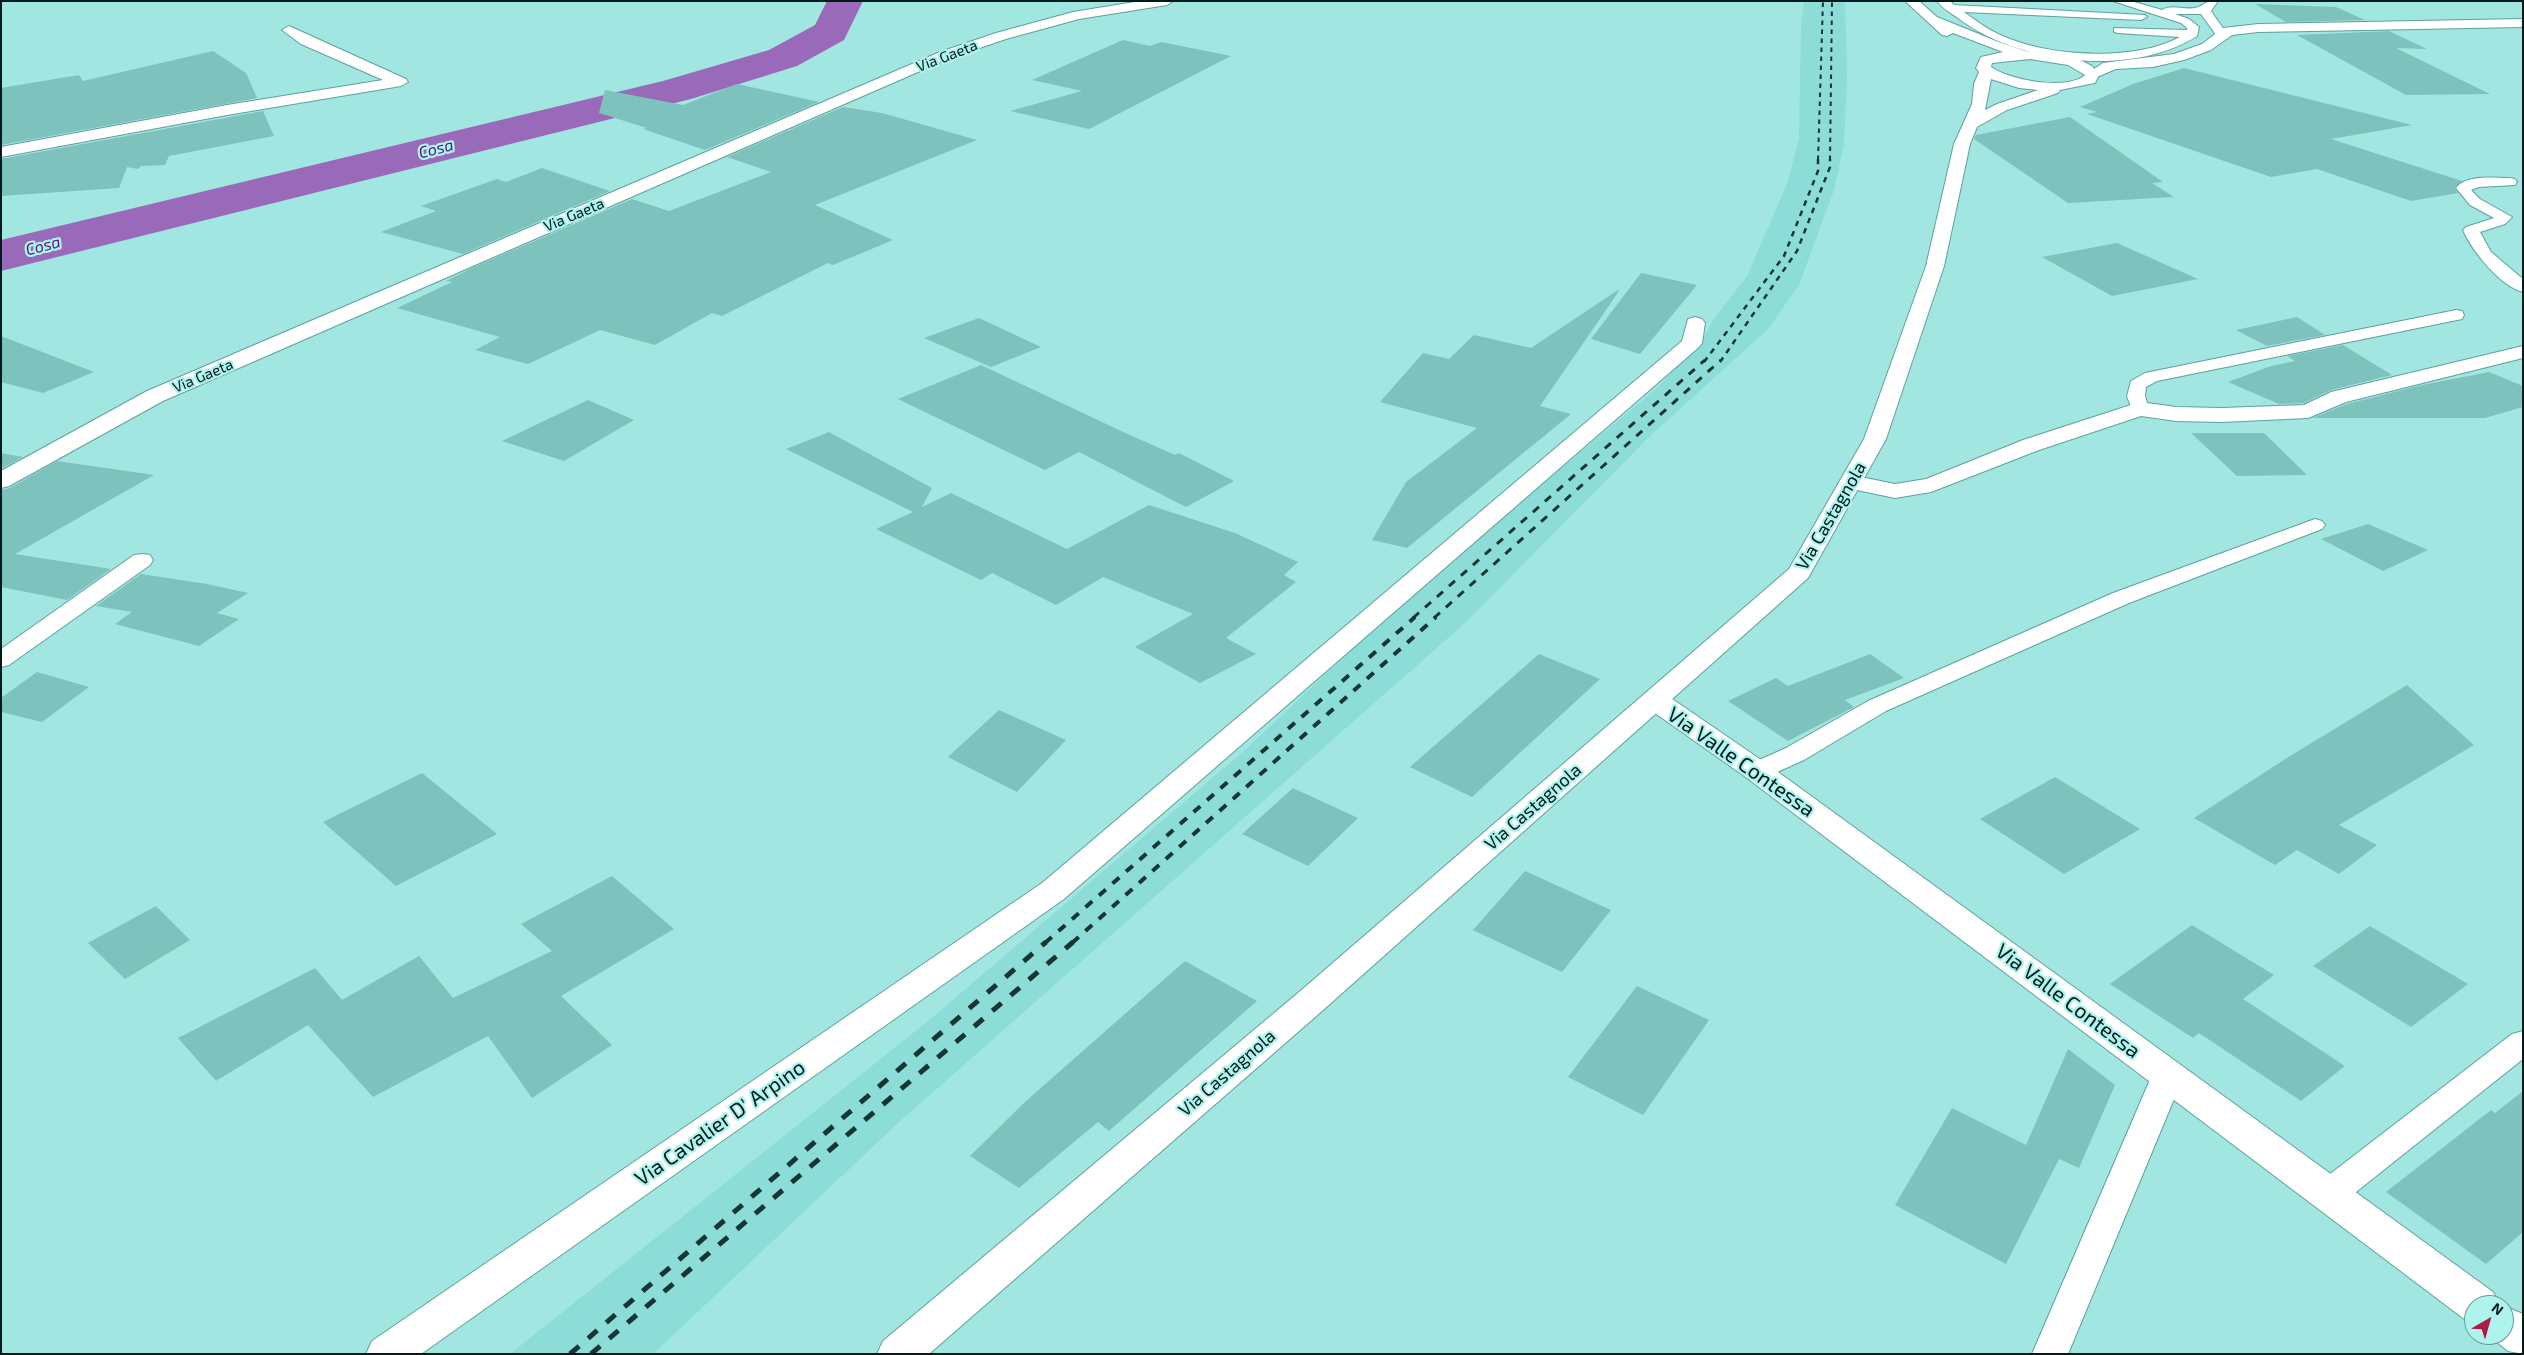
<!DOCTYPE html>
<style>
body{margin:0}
#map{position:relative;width:2524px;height:1355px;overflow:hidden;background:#a1e6e1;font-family:"Exo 2",sans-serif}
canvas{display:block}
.frame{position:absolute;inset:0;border:2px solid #001b19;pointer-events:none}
.north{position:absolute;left:2464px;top:1295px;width:50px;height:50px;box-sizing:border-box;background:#aef3ee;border:1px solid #689d99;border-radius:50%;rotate:38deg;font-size:14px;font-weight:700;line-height:20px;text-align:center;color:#001b19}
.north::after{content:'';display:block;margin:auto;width:18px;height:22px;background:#ac1947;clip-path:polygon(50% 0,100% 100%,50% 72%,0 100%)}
</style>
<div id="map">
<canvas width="2524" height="1355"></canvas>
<div class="frame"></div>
<div class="north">N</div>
</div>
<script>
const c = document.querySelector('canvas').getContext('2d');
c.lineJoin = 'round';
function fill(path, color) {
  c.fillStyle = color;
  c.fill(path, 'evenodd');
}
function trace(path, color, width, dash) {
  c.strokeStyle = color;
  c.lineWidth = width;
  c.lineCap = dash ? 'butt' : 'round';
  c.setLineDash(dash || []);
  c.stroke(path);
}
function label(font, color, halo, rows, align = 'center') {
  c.font = font + ' "Exo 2",sans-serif';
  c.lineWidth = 4.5;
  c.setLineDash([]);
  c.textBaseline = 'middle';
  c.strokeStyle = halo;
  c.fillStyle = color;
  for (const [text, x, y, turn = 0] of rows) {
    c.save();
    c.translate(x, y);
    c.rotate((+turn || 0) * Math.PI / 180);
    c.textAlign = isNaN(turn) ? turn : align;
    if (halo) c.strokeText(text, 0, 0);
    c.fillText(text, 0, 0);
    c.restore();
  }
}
fill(new Path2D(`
 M1804,1H1845L1847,76L1844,144L1834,190L1799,285L1768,329L1650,436L1465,623L898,1123L653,1354H510L927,1022L1245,750L1404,600L1656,389L1704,337L1714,319L1747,276L1787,184L1799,139L1801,27Z`), '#8cdcd7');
fill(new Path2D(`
 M827,1H863L844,40L797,66L691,99L1,271V240L663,81L769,50L815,25Z`), '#996ab9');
fill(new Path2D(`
 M2255,4L2336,7L2365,20L2286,22Z
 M2389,31L2427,49L2396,48L2490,94L2406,95L2297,35Z
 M1123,40L1150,46L1161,42L1231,56L1089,129L1010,111L1082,91L1032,80Z
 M213,51L246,73L257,98L1,145V88L79,75L83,81Z
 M2184,68L2412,125L2331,139L2462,181L2454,188L2458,193L2411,201L2317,169L2271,177L2087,114L2097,112L2080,107L2133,84Z
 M737,84L819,102L705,150L643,129L647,128L599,113L605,90L683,105Z
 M843,107L882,113L977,140L815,205L893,240L833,265L828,263L722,316L712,313L655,345L600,330L528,364L475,350L500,337L397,308L452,282L446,281L472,268L632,199L669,211L771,172L727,157Z
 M263,111L274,136L169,156L165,165L141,166L138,169L127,167L119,188L1,196V159Z
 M2070,117L2163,182L2152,183L2174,197L2068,203L1974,139L1976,135Z
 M542,168L610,191L463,254L381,232L436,211L421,206L497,179L506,182Z
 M2117,243L2198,279L2112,296L2042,257Z
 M1641,273L1697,285L1640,354L1591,339Z
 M1618,290L1619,291L1540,406L1571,414L1407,548L1372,540L1406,482L1477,428L1380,402L1423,353L1449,359L1474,335L1531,348Z
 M2297,317L2325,335L2267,346L2236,330Z
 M979,318L1041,347L991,367L924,338Z
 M1,336L94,372L43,393L1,382Z
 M2343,345L2392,375L2331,390L2304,403L2279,404L2228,382L2271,366L2295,361L2287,356Z
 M981,365L1121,431L1175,455L1179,453L1234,481L1186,507L1079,452L1045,470L898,399Z
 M2489,372L2523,386V407L2485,418H2312L2347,404L2422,385Z
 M588,400L634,420L564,461L502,441Z
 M829,432L932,488L922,507L951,493L1067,549L1149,505L1235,533L1298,562L1284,575L1296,582L1226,638L1256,654L1200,683L1135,647L1193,614L1103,577L1056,605L992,573L981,580L876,529L913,512L786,449Z
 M2191,433H2264L2307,475L2237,476Z
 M1,453L23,457L1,469Z
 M57,461L154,475L15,554L111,569L67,600L1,587V490L10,488Z
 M2368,524L2428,550L2383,571L2321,539Z
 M141,574L207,584L248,593L217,613L239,619L199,646L115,624L132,612L96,606Z
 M1539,654L1600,679L1472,797L1410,767Z
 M1870,654L1904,678L1845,700L1854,707L1788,741L1728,701L1776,678L1788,686Z
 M37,672L89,687L42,722L1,712V698Z
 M2407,685L2474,745L2339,825L2377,845L2339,874L2297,850L2275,865L2194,818L2290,756Z
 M999,710L1066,740L1017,792L948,757Z
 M422,773L497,834L396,886L323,822Z
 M2055,777L2140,829L2064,874L1980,819Z
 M1293,788L1358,818L1308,866L1242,834Z
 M1525,871L1611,910L1562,972L1473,930Z
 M612,876L674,929L561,996L612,1045L532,1098L488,1036L373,1097L308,1025L216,1081L178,1038L315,968L342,1000L419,956L453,998L552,951L521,924Z
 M156,906L190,940L125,979L88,943Z
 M2192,925L2274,975L2243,999L2345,1066L2301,1101L2199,1033L2193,1038L2110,984Z
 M2370,926L2468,984L2411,1027L2313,966Z
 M1185,961L1257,1001L1109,1131L1098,1122L1019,1188L970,1156L1026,1101Z
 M1637,986L1709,1020L1643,1115L1568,1077Z
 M2068,1049L2115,1085L2079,1168L2059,1159L2006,1264L1895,1205L1952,1108L2026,1145Z
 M2523,1091V1232L2486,1264L2386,1192L2491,1110L2495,1113Z`), '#7ec2bd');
const service = new Path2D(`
 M1937,1H1950L1954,5L2145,15L2147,17L2141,20L1964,12C1979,23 1993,33 2010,39C2057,57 2136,61 2180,37L2118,33L2114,32V28L2187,30V28L2181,23L2113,1H2131L2162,10C2171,4 2184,10 2195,8C2206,5 2203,1 2218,1L2211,11L2229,37L2227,39H2219L2201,14H2175L2189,19L2199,27L2197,36C2131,78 2018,64 1958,18C1951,13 1942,8 1937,1Z
 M2510,178L2515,179L2517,182L2515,185L2479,187L2471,190L2480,199L2512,217L2505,224L2480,232L2491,252L2523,279V292C2500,286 2472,251 2463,230L2466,227L2494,218L2470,205L2456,188C2466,174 2495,178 2510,178Z
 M2456,310L2462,311L2464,315L2462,319L2157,381L2146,387L2145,396L2149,409L2147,413H2133L2127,396L2131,381L2145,373Z
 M2315,519L2322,521L2325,525L2322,529L2129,603L1886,711L1804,760L1766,777L1757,779L1748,777L1744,771L1748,765L1786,748L1868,701L2113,593Z
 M142,554L150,555L153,560L150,565L9,665L1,667V649L134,555Z
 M2523,1031V1059L2341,1204L2329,1208L2317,1204L2312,1194L2317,1184L2512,1034Z
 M2168,1063L2179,1066L2184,1075L2068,1354H2032L2152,1075L2157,1066Z`);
const minor = new Path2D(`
 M2523,19V27L2258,32L2232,35L2211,50L2184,60L2153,67L2116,69L2092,79L2085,75L2103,63L2174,54L2202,44L2223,28L2258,24Z
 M289,26L406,79L408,82L401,86L227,115L1,157V147L227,105L383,80L301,44L282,30Z
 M1695,317L1702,319L1705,323L1702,343L1699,347L1064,899L421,1354H366L372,1341L1042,883L1682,341L1688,319Z
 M2523,346V358L2346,402L2308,418L2222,422L2176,421L2141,416L2039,450L1931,492L1895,498L1843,487L1839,482L1843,477L1851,475L1895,484L1926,479L2023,440L2140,402L2176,407L2222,408L2304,405L2331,392Z
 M1655,692L1665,694L1767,764L2493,1292L2499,1305H2474V1322L2463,1318L1747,778L1645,706L1641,700L1645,694Z
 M2504,1306L2523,1314V1354L2508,1351L2488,1335H2504Z`);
const tertiary = new Path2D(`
 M1141,1H1173L1167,5L1079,19L1006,39L950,58L163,401L9,486L1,488V471L147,391L940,52L996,33L1073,12Z`);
const secondary = new Path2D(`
 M1905,1H1919L1937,17L1996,41L2025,51L2055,54L2078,59L2092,66L2099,75L2095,83L2060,90L2058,93L2007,110L1977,127L1970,144L1944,266L1886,439L1808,578L1322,1011L929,1354H877L883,1341L1298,993L1789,569L1864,439L1926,266L1954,144L1972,104L1974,84L1979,72L1976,68L1981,57L2003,52L1953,33L1947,36L1942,35ZM2030,59L2068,65L2085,75C2067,91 2009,80 1991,67L1992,63ZM1991,79L2019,88L2038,90L1997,104L1985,110Z`);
trace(service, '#5da19c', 2);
trace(minor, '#5da19c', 2);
trace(tertiary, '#5da19c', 2);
trace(secondary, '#5da19c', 2);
fill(service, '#fff');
fill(minor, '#fff');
fill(tertiary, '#fff');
fill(secondary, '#fff');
trace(new Path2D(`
 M1818,160L1823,1
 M1830,160L1832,1`), '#153633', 2, [4.5, 4.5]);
trace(new Path2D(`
 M1704,362L1784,256L1818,171V159
 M1720,362L1797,251L1830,167V159`), '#153633', 2.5, [5.5, 5.5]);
trace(new Path2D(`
 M1413,618L1705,360
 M1434,618L1721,360`), '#153633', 3, [8, 8]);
trace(new Path2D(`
 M1045,943L1415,617
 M1072,943L1436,617`), '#153633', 4, [9, 9]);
trace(new Path2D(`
 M570,1354L1046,942
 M591,1354L1073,942`), '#153633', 5, [12, 12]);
label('15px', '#001b19', '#aef3ee', [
 ["Via Gaeta",947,56,-21],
 ["Via Gaeta",574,215,-23],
 ["Via Gaeta",203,376,-23]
]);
label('italic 16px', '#571779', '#aef3ee', [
 ["Cosa",436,149,-14],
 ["Cosa",43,246,-14]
]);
label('18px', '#001b19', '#aef3ee', [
 ["Via Castagnola",1831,516,-60],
 ["Via Castagnola",1533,807,-41],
 ["Via Castagnola",1227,1073,-41]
]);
label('21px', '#001b19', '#aef3ee', [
 ["Via Valle Contessa",1741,762,35],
 ["Via Valle Contessa",2068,1001,37],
 ["Via Cavalier D' Arpino",720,1123,-35]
]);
</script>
